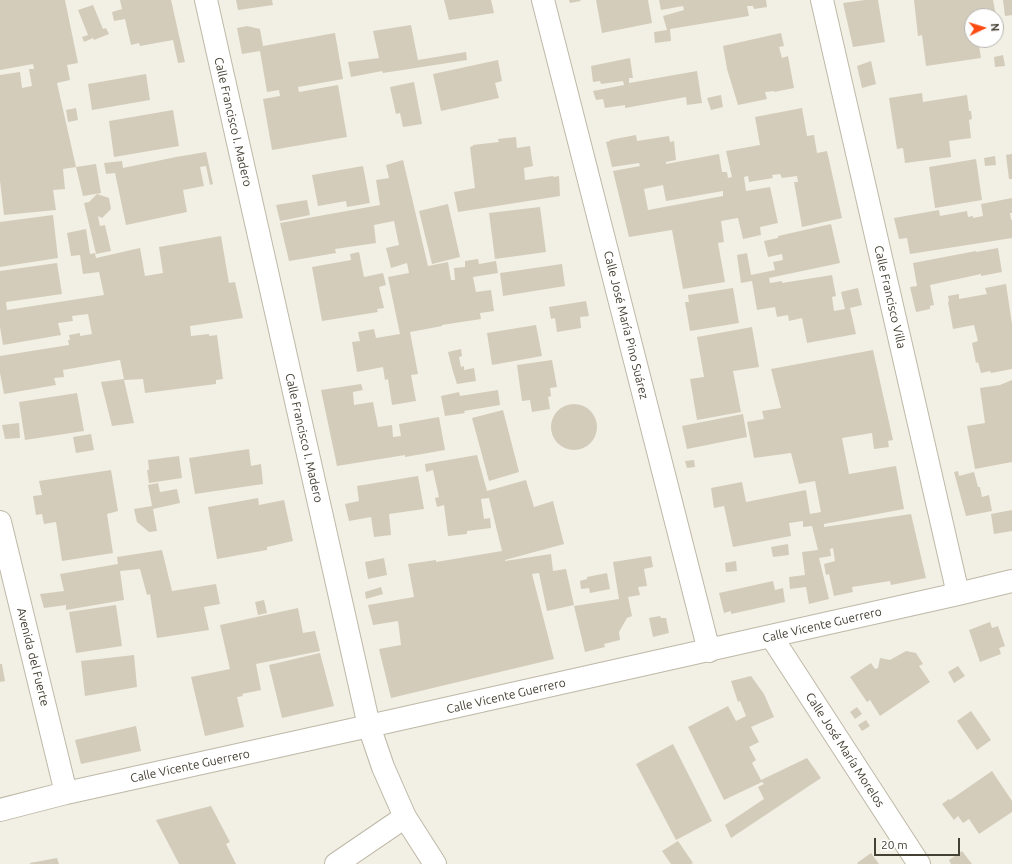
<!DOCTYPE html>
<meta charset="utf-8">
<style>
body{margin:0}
#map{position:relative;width:1012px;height:864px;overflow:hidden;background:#f2efe4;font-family:Ubuntu,sans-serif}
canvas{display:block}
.north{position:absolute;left:964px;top:8px;width:40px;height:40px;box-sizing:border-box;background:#fff;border:1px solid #b5b3ae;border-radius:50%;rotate:86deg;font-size:11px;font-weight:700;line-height:16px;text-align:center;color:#454034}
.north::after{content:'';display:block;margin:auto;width:14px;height:18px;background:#fc4b12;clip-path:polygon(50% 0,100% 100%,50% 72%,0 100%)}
.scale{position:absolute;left:874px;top:838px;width:86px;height:18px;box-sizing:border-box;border:2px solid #454034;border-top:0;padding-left:5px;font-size:12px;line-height:14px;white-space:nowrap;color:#454034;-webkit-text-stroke:3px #fff;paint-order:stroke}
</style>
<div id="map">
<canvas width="1012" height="864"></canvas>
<div class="north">N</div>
<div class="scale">20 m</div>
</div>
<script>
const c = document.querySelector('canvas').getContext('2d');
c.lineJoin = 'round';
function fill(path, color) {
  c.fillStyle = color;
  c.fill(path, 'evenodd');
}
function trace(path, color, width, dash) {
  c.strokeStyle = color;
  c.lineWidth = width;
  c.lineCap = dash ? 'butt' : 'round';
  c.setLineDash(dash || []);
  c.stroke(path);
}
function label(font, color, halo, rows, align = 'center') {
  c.font = font + ' Ubuntu,sans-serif';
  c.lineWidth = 3.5;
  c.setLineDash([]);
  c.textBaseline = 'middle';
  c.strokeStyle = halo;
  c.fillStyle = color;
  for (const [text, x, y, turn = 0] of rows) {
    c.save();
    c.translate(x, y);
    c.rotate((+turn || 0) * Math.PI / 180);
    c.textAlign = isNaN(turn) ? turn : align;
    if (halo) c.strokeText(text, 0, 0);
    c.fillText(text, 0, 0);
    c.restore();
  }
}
fill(new Path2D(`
 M0,0H65L78,63L67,65L70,80L57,83L76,167L96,164L101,193L83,196L76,167L63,169L65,189L53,190L56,210L4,215L0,181V75L20,72L22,88L32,86L29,69H34L33,64L0,70Z
 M120,0H171L185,62L178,63L173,40L140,46L139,43L131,45L125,19L114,21L112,12L122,9Z
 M236,0H272L273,5L238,10Z
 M444,0H491L494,13L449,20Z
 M569,0H580L581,1L570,3Z
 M596,0H648L652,23L602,33Z
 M659,0H766L767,7L754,9L753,6H747L749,16L670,29L671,41L655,43L654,32L667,30L663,16L684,10L683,6L661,10Z
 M865,0H878L885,42L853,47L843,3Z
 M914,0H993L996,16H972V40H978L981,58L926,66L922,35L918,36Z
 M1003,0H1012V15L1005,16Z
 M93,5L103,29L106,28L109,34L94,40L93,38L84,42L82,37L88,35L78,10Z
 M411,25L418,60L466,52L467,60L383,73L382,71L351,77L348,62L379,58L373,31Z
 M247,26L260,29L263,46L335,33L343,79L298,87L299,92L338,85L347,137L272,150L263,99L280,96L279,90L267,92L260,51L242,54L237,28Z
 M781,33L784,46L779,47L782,58L788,56L794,88L774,92V91L765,92L767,99L738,105L727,69L723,46Z
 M1003,55L1005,66L995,67L994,57Z
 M630,58L633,78H629V83L697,71L702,103L687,105L686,97L625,108V105L605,108L603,99L596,100L593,91L624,85L623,81L601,84L600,81L593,82L591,66Z
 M498,60L502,81L495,83L499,98L441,111L433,74Z
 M871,61L876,84L862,88L857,66Z
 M146,74L150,100L92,110L88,84Z
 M414,82L422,124L403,127L400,113L396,114L390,87Z
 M922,93L923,102L967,95L969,111H971L972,119L969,120L971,138L949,141L951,157L905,163L903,148L897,149L889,98Z
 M721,95L723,107L711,110L707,98Z
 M76,108L78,120L68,122L66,110Z
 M802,108L807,136L814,135L817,153L827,151L842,218L802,227L794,182H798L797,176L782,178L780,174L772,175L773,178L749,182L748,176L744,177L746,191L770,187L778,223L760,227L761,235L743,239L738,218L721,221L724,242L718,243L725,282L683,289L672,230L629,237L613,171L640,166L639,163L612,167L606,142L610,141V140L636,135L637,141L669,136L670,142L674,141L676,160L666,162V164L719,154L722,172H727L728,178L732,177L726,151L760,145L755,117ZM663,185L666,201L723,191V196L648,210L644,189Z
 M173,110L179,146L114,157L109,121Z
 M516,137L517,148L530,146L533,166L524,168L525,180L553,176L554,177L559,176L560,196L458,212L454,192L475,188L470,147L473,146V145L499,142L498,139Z
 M206,152L213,184L210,185L206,166L200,167L204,186L183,190L187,212L126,225L115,173L106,174L104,163L122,161L123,168L176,157Z
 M1012,154V179H1009L1006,155Z
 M995,156L996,165L985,166L984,158Z
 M976,159L982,200L935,208L929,167Z
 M403,160L428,266L448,262L451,280H455L454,268L465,267V261L478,259L479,264L496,261L498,273L473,277L476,292L491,290L494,311L480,313L481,319L442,325V326L410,332L418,374L411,375L416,401L392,405L388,379L385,380L383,367L357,372L352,342L360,341L358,332L374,329L376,338L400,334L388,277L409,273L407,263L391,268L386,248L399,245L394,221L374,225L376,243L335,249L336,253L289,261L280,223L380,205L376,180L389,178L386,165Z
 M363,166L370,203L347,207L346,201L318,206L312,175Z
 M97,194L109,198L111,209L102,218L98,216L100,226L105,225L111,251L96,254L84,203L89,202Z
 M1012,198V213H1010L1011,220H1012V238L910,254L907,238L899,239L894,218L939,210L940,216L967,211L968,217L973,216V218L983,216L981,204Z
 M307,200L310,215L280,221L276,205Z
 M448,204L460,257L432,264L419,211Z
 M540,207L546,252L495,259L489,213Z
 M53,215L58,258L0,267V222Z
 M831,224L840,263L769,278L770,283L782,281V283L832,275L836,296L832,297L834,311L845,309L841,292L858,288L862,305L850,308L856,334L807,343L802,318L789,321L788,315L777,317L775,307L757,310L752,281L741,283L737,255L747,253L751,275L775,270L773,262L783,260L782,254L768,257L764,241L778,238V236Z
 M86,229L90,254L95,253L96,258L140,248L145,276L163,273L159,247L221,236L229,283L235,282L243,318L190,326L191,336L209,334V336L217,335L223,379L216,380V384L145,393L143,379L124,380L134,423L112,426L101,382L124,379L120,360L63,370L64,377L54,378L56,385L4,394L0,373V356L69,345L68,340H70L69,335L80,333V336L92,334L88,314L72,316L73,321L58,323L61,335L3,345L0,327V271L57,263L62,294L6,302L7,310L104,295L99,272L83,274L80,255L71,256L67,233Z
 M998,248L1002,272L981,276V274L930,285L934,305L930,306V309L916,312L910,287L917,286L913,263L976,251V252Z
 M359,252L364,277L383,273L386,285L379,287L384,308L377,309L378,312L322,321L312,267L351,260L350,254Z
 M562,264L565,286L503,296L500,273Z
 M1006,284L1012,324V369L991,373L990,371L981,373L978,362L976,363L972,343L978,341L974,325L953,329L948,302L949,301L948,296L959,294V299L987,294L985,288Z
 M733,288L739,323L690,331L685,302H689L688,295Z
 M586,301L589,316L580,317L581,328L557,332L555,318L551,319L549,307Z
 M536,325L542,356L492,365L487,333Z
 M752,327L759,367L733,371L741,412L697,420L690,379L704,377L697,337Z
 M461,349L462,356L459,357L461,367L464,366V370L474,368L476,381L457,384L452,368L448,352Z
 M873,350L893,440L888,441L889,447L874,449L872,433L842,438L849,474L896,466L904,509L824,524V527L911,514L926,578L891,585L890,581L852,587L853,592L834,596L829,574L826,575L824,564L835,561L833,548L830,549L831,556L819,558L829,599L809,604L806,587L790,589L789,577L805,575L802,552L818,550L812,526L803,527V521L789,523L791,536L733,547L724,506L714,508L711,488L742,482L746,502L806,490L810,514L821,512L815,481L799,484L791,453L754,458L747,422L764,419L762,411L781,408L771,369Z
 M552,360L557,387L550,388L551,396L548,397L550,409L532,412L530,400L522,401L517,365Z
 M1012,380V462L975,469L967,426L985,423L980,388L1000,385Z
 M361,384L363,390L353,392L354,405L373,402L378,427L392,425L393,437L401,436L399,424L439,417L445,450L405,457V455L337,466L321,390Z
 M498,390L500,405L464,411L465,413L445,416L441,396L459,392L460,396Z
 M77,393L84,431L25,440L19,402Z
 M551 427a23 23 0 1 1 46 0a23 23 0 1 1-46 0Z
 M503,410L519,472L489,481L472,418Z
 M743,414L747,437L687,449L682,426Z
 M19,423L20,438L5,439L2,425Z
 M91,434L94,450L76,453L73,437Z
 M249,449L251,466L261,464L263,484L195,494L189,458Z
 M477,455L487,491L526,480L534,507L553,501L564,544L505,560V561L551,554L553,571L566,569L574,605L547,611L539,573L532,574L554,659L391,698L379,649L401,645L398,621L373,625L368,605L414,597L408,564L436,560V562L502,551L489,498L481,499L484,519L490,518L491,528L467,531V534L448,536L444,505L437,507L435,498L439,497L433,470L426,472L425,464Z
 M179,456L182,478L149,483L147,470H149L148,460Z
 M694,460L695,467L687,468L685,461Z
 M111,470L118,511L107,514L113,553L62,561L56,522L44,524L42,514L36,515L33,496L42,495L39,481Z
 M958,471L959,476L974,472L978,487H980L982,497L989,495L992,511L966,516L954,472Z
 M418,476L424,509L389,514L391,535L374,537L371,517L349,521L345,504L359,501L357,486Z
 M158,483L160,492L177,489L180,503L153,509L157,531L149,532L137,522L134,509L152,506L148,485Z
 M258,498L259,505L284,500L293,541L267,547V550L217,559L208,507Z
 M1012,510V531L994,534L991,514Z
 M788,544L789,555L773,557L771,547Z
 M162,550L172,591L216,584L220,604L204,607L209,630L157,638L150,594L147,595L140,569L120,571L124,600L66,610V605L44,608L40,594L64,591L60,574L118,564L117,557Z
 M651,556L653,567L644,569L647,586L638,587L640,595L628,597L632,616L627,618L619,632L620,640L604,644L605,647L585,652L574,606L619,599L613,562Z
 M384,558L387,575L368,579L365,562Z
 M736,561L737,571L726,572L725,563Z
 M607,573L610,589L590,593L589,588L581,589L580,581L587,579V577Z
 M773,581L775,590L783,588L785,602L731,614V611L724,613L719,593Z
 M381,587L383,594L366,599L365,592Z
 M264,600L267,613L258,615L255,602Z
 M116,605L122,646L76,653L69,612Z
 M298,608L303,633L315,631L320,651L256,664L261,690L242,694L243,696L237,697L244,727L205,736L191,677L230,669L220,625Z
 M660,616L661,618H666L669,633L653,637L649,618Z
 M990,622L992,628L998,626L1005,646L999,648L1001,654L980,662L969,630Z
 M906,651L916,653L923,664L919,666L930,682L880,716L870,700L867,702L850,677L871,663L875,669L878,668L880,658L890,660Z
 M320,653L334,706L282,718L269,665Z
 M134,655L137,687L85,696L81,661Z
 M0,664H2L5,681L0,682Z
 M958,666L965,676L954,683L948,672Z
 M751,676L764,694L774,717L751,727L759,742L749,747L756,760L752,763L761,780L807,758L821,778L731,838L725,825L764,799L758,787L764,784L762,782L724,800L688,727L728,706L736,721L746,716L740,701L738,702L731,681Z
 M857,707L862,714L855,719L850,712Z
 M971,711L991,740L977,750L957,721Z
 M866,720L870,726L862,731L858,725Z
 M136,726L141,751L81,764L75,740Z
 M673,744L712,821L676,840L636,764Z
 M992,771L1012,801V812L979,834L969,819L963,823L958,816L954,820L942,804L949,799L950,800Z
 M211,806L230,842L226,844L236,864H179L156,820Z
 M678,841L693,863L691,864H671L662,851Z
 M962,851L972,864H951L949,860Z
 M871,853L879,864H858L857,863Z
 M57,858L59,864H30V863Z`), '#d4ccba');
const minor = new Path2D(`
 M206,0L369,726L383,767L405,817L435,864
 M543,0L709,651
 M822,0L958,594
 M0,522L66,793
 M771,636L919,864
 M0,810L66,793L369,726L958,594L1012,581
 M336,864L405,817`);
trace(minor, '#beb8a7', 24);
trace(minor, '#fff', 22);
label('12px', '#454034', '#fff', [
 ["Calle Francisco I. Madero",233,122,77],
 ["Calle Francisco Villa",890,297,77],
 ["Calle José María Pino Suárez",626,325,76],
 ["Calle Francisco I. Madero",304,438,77],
 ["Calle Vicente Guerrero",822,625,-13],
 ["Avenida del Fuerte",33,657,76],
 ["Calle Vicente Guerrero",506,696,-13],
 ["Calle José María Morelos",845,750,57],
 ["Calle Vicente Guerrero",190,766,-12]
]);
</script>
